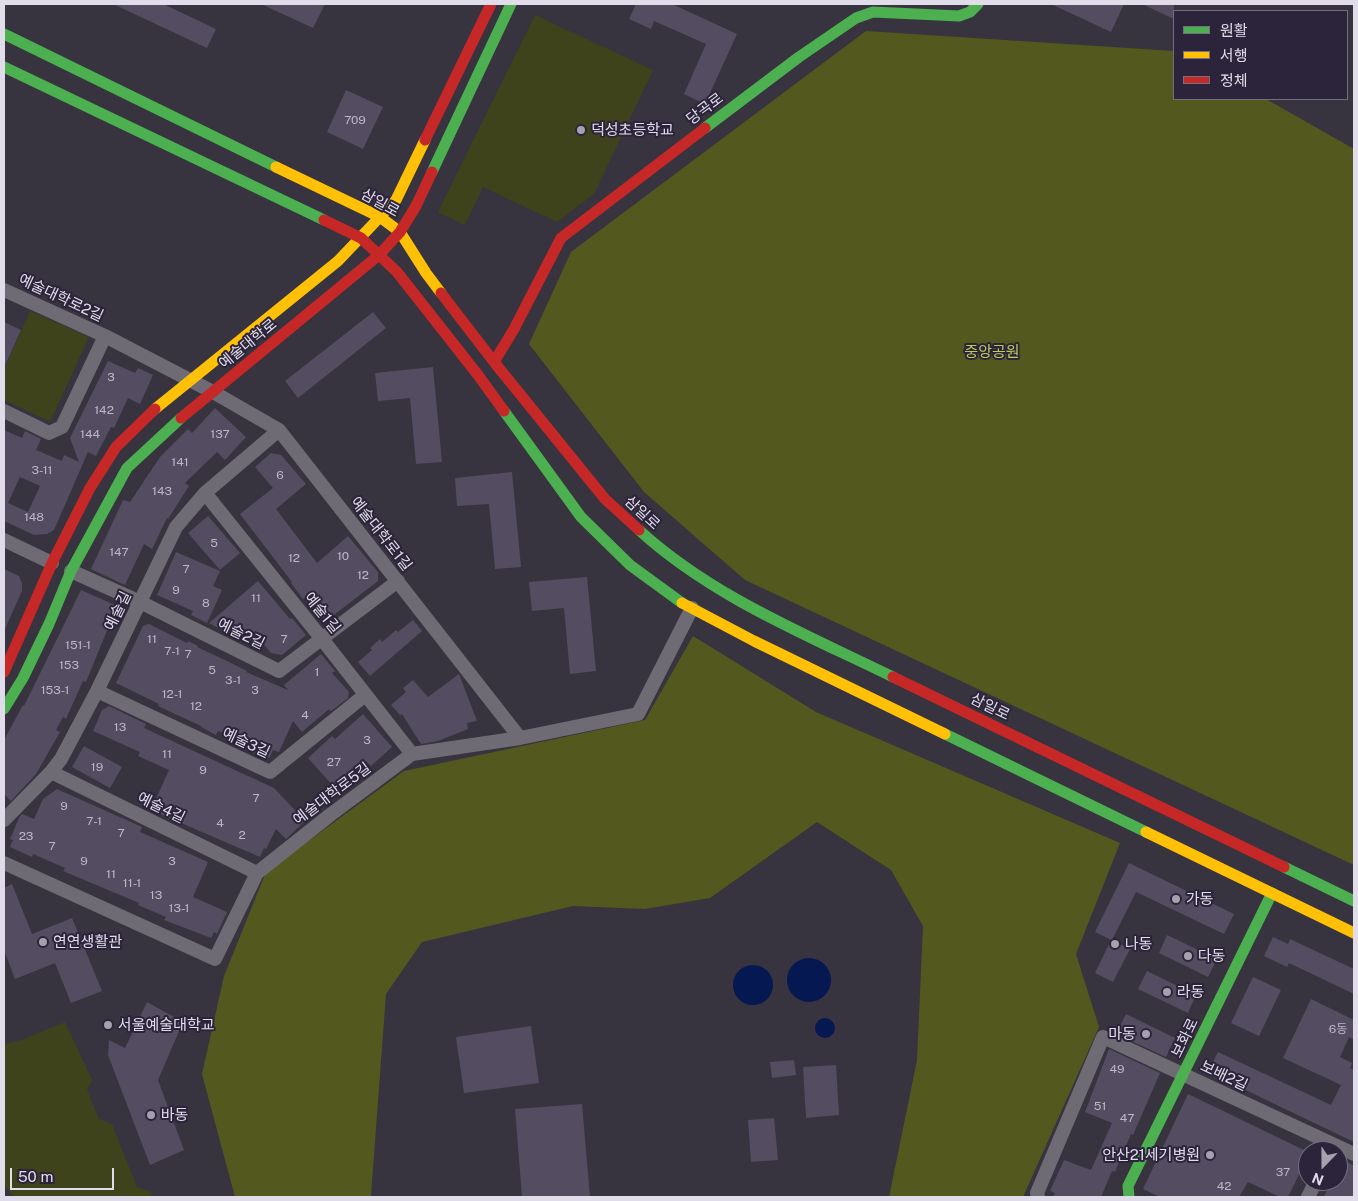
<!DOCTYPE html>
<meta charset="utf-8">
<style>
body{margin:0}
#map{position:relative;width:1358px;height:1201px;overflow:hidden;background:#37333f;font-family:"Public Sans","Noto Sans KR",sans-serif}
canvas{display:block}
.frame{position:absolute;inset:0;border:5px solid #e0dcea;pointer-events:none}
.legend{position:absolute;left:1173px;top:10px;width:175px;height:90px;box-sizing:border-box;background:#2c243a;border:1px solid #746e80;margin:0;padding:6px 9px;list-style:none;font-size:15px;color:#e0dcea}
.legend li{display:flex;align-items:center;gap:10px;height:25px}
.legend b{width:25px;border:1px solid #746e80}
.north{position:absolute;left:1298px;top:1141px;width:50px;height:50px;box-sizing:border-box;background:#2c243a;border:1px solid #746e80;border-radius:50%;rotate:202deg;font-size:14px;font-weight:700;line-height:20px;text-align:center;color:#e0dcea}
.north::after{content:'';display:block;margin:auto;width:18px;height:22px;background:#a5a1ae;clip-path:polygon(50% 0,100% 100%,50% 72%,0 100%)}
.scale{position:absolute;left:10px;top:1168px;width:104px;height:22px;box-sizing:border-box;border:2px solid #e0dcea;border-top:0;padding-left:6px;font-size:15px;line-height:18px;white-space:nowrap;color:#e0dcea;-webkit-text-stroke:4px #2c243a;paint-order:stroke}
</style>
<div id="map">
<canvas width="1358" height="1201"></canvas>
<div class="frame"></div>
<ul class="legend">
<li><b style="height:6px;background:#4caf50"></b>원활</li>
<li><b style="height:6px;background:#ffc107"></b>서행</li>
<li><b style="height:6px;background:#c62828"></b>정체</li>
</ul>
<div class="north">N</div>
<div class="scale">50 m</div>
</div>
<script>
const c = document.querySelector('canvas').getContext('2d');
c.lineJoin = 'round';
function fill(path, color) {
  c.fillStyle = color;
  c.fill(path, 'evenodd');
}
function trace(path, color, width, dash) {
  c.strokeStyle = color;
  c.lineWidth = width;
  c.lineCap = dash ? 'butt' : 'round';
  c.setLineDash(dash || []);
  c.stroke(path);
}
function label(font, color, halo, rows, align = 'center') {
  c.font = font + ' "Public Sans","Noto Sans KR",sans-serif';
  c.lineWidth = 4;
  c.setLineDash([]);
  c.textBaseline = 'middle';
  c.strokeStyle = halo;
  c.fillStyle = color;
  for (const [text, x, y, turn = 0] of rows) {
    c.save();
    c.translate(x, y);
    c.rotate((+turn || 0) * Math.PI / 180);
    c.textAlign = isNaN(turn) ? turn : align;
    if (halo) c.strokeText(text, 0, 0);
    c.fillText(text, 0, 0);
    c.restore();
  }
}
fill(new Path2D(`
 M535,15L653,70L594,194L557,222L483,187L465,225L438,212Z
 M30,311L87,336L88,339L51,420L49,421L4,400V370Z
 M65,1022L92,1080L87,1090L99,1119L112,1124L137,1187L152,1192L150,1197H14L4,1185V1044L19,1041Z`), '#3f431c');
fill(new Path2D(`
 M866,31L1174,51V99H1266L1354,149V865L745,580L644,492L529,344L571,252Z
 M693,636L816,712L1120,843L1076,954L1099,1027L1023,1197H889L917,1060L923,926L891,870L817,822L710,898L645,909L573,906L422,942L386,994L371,1195L372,1197H235L202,1074L224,976L266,872L404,771L645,720Z`), '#53591e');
fill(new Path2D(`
 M787 980a22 22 0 1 1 44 0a22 22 0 1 1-44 0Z
 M733 985a20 20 0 1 1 40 0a20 20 0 1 1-40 0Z
 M815 1028a10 10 0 1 1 20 0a10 10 0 1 1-20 0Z`), '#051851');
fill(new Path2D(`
 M113,4H163L216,29L207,48Z
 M261,4H325L313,28Z
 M636,4H672L737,34L705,104L684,94L706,44L654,21L651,29L629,19Z
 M1051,4H1124L1111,32Z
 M1142,4H1174V19Z
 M346,90L383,107L363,149L327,132Z
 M373,312L386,328L298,398L285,381Z
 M4,322L21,330L4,368Z
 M108,361L135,373L138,368L153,375L140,404L128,398L114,428L111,427L96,456L88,452L54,530L47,534L34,535L4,521V430L22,438L25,431L41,439L36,450L62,461L64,455L79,462L70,438ZM20,477L40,486L28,512L8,503Z
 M433,367L442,462L416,464L410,398L378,401L375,373Z
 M215,408L246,437L225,460L217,452L185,483L189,486L168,519L167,518L152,549L144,544L125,585L91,569L123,500L130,502L160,457L188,429L192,433Z
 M271,453L281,455L306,484L276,509L317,563L348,536L378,572V581L326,621L308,596L303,599L291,583L292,582L240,514L273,488L255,467Z
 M512,472L521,567L495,569L489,504L457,506L455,478Z
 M208,516L240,553L220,570L188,533Z
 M176,552L220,571L213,586L222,590L207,623L191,615L193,611L157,595Z
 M4,569L19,576L22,583V591L4,631Z
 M587,577L596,671L570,674L564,608L532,611L529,582Z
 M258,581L290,619L292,618L306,635L282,655L271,653L261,641L253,648L238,631L235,637L209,623Z
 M81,590L117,606L86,682L83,681L66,719L63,717L56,730L60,732L36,774L11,801L4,794V740L23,705L24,706Z
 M413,620L422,631L370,676L358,662L372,650L370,648L380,639L382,642L396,630L398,632Z
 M149,624L187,643L188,641L198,646L197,647L227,661L247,671L246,672L288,690L284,685L321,654L335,671L332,673L349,692L348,698L331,711L329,709L302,732L293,721L279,752L273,750L269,758L258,752L257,754L241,747L244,742L218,731L216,735L201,727V726L158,706L159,704L116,683L143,626Z
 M459,674L477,721L467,723L468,729L438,741L421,744L402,714L400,715L391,705L406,692L403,688L413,680L428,697Z
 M109,706L146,724L144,728L274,788L305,821L286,839L276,829L266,849L264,848L260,857L151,810L169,770L138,756L140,752L93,731L102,710Z
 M363,714L392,747L371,766L366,761L335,788L308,758L332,736L335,739Z
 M84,746L122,767L110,788L72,767Z
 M57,789L142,827L140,832L208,862L193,897L227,912L217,934L214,932L211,938L180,926L164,920L166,917L138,905L139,903L63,871L65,868L33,854L32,857L10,847L13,840L10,839L19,818L22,814L34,819L43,799Z
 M1129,863L1234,914L1224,934L1136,892L1112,940L1130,949L1113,982L1095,973L1111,940L1095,932Z
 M12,884L32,934L72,918L102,991L71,1003L55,963L15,979L4,950V888Z
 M1167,935L1217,959L1208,977L1159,953Z
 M1273,937L1288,944L1290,939L1354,969V994L1289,963L1287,967L1264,956Z
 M1147,971L1196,995L1188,1013L1138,989Z
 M1253,977L1281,990L1259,1036L1231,1023Z
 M1311,999L1354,1020V1040L1349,1037L1340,1057L1352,1063L1350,1068L1354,1070V1142L1208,1072L1218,1052L1331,1105L1341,1085L1283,1058Z
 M147,1002L183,1022L158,1080L184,1150L150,1165L108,1055L109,1040L125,1048Z
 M1126,1014L1175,1038L1166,1057L1116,1034Z
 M531,1026L539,1083L464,1093L456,1037Z
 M1109,1049L1160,1073L1133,1135L1131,1134L1115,1172L1112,1171L1101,1197H1053L1055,1193L1050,1191L1064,1160L1091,1170L1112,1123L1085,1112Z
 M794,1060L796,1075L772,1078L770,1062Z
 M836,1065L839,1115L806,1118L803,1067Z
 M1188,1094L1308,1152V1156L1288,1197H1280L1248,1182L1239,1197H1160L1143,1189Z
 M582,1104L590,1197H522L515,1109Z
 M774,1118L778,1160L751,1162L748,1120Z
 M1349,1163L1354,1166V1197H1324L1331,1181H1338V1174L1342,1165Z`), '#544d61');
trace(new Path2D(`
 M4,290L105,336L213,392L279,430L520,738
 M4,411L49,433L62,427L105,336
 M205,493L322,639L412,754
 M4,540L52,563
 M71,571L140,602L279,671L398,581
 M97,691L270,772L365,695
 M51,772L257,873
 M4,820L51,772L61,759L97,691L176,527L205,493L279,430
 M4,863L215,959L257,873L330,815L412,754L520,738L638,714L692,608
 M1038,1197L1037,1193L1103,1037L1354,1154
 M1308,1197L1316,1181`), '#6e6b75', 14);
trace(new Path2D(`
 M4,34L276,167
 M4,67L324,220
 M705,128L799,57L856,18L873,12L959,16L970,12L978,4
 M432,172L511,4
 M504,411L581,517L630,565L682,603
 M639,530C711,596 805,634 893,677
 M4,709L23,678L49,624L71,571L127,468L181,418
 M945,734L1146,832
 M1284,867L1354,901
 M1129,1197L1128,1186L1272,893`), '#4caf50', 11);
trace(new Path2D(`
 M276,167L380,217L400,232L426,273L441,293
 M155,409L338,261L396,200L425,140
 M682,603L754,641L945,734
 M1146,832L1354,933`), '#ffc107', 11);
trace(new Path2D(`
 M425,140L491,4
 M324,220L361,238L397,272L478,375L504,411
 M441,293L494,362L605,499L639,530
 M494,362L514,329L561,238L705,128
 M181,418L379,255L400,232L416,206L432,172
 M4,672L52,563L90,488L116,447L155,409
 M893,677L1284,867`), '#c62828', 11);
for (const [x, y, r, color] of [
 [581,130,5,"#a5a1ae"],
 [1176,899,5,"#a5a1ae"],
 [43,942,5,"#a5a1ae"],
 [1115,944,5,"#a5a1ae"],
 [1188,956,5,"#a5a1ae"],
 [1167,992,5,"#a5a1ae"],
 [108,1025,5,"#a5a1ae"],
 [1146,1034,5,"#a5a1ae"],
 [151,1115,5,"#a5a1ae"],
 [1210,1155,5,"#a5a1ae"]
]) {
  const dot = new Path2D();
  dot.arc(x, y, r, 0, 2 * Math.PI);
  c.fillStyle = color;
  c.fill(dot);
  trace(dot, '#2c243a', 2);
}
label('12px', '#bdb8c8', null, [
 ["709",355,120],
 ["3",111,377],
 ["142",104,410],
 ["144",90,434],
 ["137",220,434],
 ["141",180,462],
 ["3-11",42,470],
 ["6",280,475],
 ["143",162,491],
 ["148",34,517],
 ["5",214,543],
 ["147",119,552],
 ["10",343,556],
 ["12",294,558],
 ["7",186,569],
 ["12",363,575],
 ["9",176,590],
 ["11",256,598],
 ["8",206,603],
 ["11",152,639],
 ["7",284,639],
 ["151-1",78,645],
 ["7-1",172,651],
 ["7",188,654],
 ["153",69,665],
 ["5",212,670],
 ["1",317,672],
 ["3-1",233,680],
 ["153-1",55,690],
 ["3",255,690],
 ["12-1",172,694],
 ["12",196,706],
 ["4",305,715],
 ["13",120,727],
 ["3",367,740],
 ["11",167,754],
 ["27",334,762],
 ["19",97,767],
 ["9",203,770],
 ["7",256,798],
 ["9",64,806],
 ["7-1",94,821],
 ["4",220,823],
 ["7",121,833],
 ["2",242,835],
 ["23",26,836],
 ["7",52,846],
 ["9",84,861],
 ["3",172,861],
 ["11",111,874],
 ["11-1",132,883],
 ["13",156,895],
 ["13-1",179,908],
 ["6동",1338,1029],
 ["49",1117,1069],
 ["51",1100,1106],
 ["47",1127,1118],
 ["37",1283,1172],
 ["42",1224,1186]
]);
label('15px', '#e0dcea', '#2c243a', [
 ["당곡로",705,109,-37],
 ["삼일로",380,203,29],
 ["예술대학로2길",61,298,25],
 ["예술대학로",248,344,-39],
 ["삼일로",642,513,43],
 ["예술대학로1길",381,534,52],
 ["예술길",118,611,-64],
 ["예술1길",322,613,51],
 ["예술2길",241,634,26],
 ["삼일로",990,707,26],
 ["예술3길",246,743,25],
 ["예술대학로5길",332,794,-37],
 ["예술4길",161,808,26],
 ["보화로",1185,1038,-64],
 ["보배2길",1224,1076,25]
]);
label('15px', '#e0dcea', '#2c243a', [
 ["덕성초등학교",591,130],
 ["가동",1186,899],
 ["연연생활관",53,942],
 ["나동",1125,944],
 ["다동",1198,956],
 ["라동",1177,992],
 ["서울예술대학교",118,1025],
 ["마동",1136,1034,"right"],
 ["바동",161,1115],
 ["안산21세기병원",1200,1155,"right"]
], 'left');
label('15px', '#becc54', '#2c243a', [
 ["중앙공원",992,352]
]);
</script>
